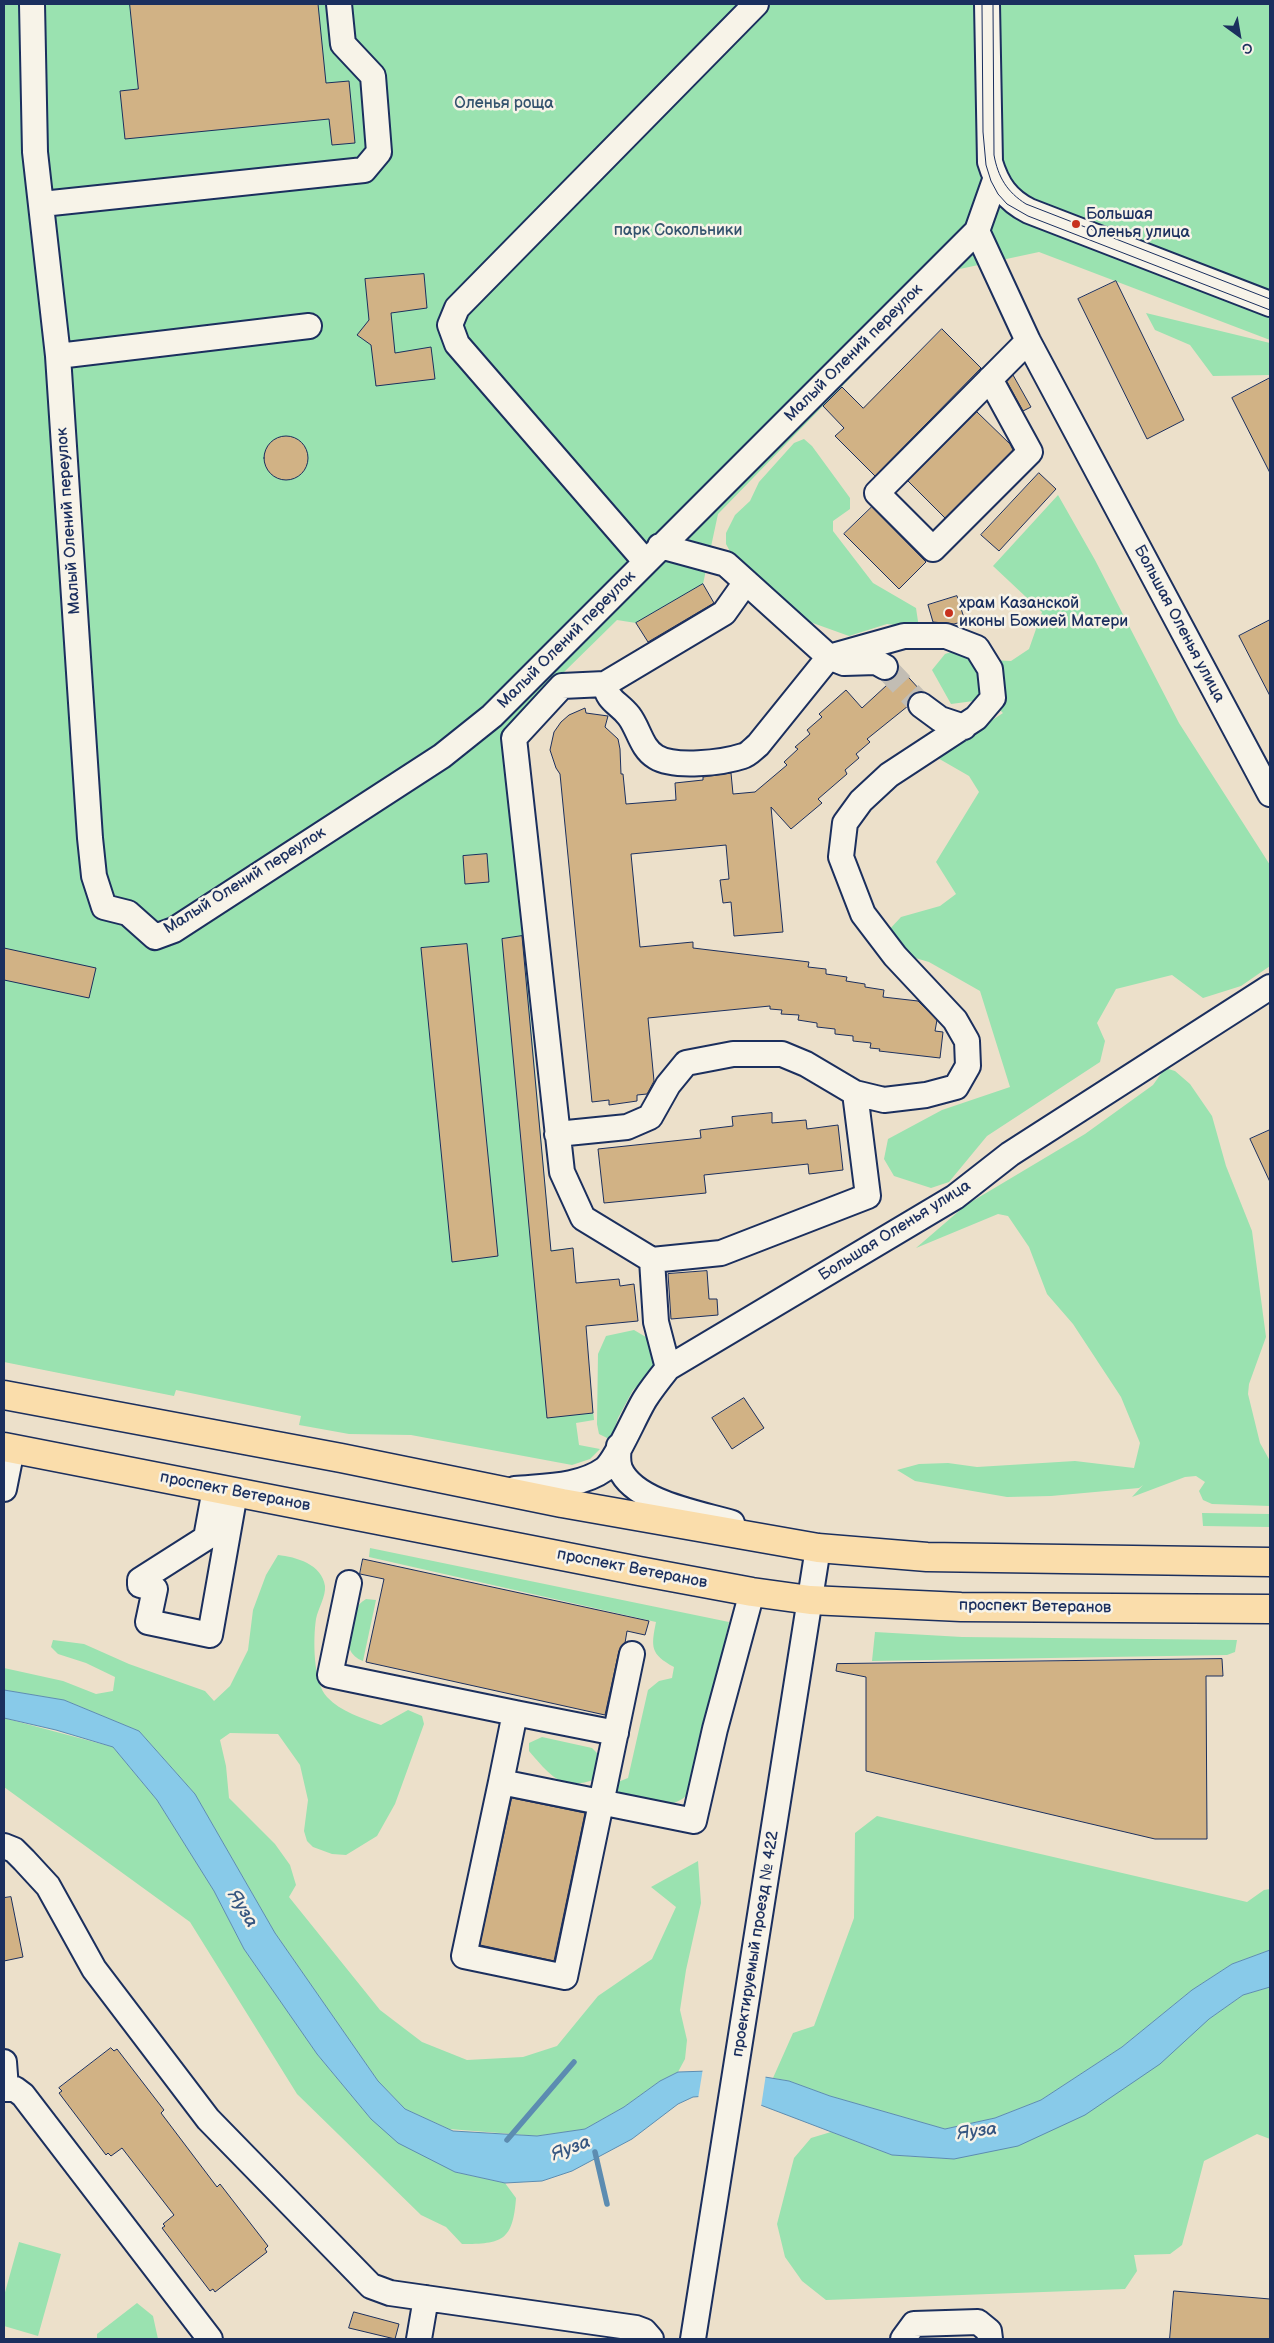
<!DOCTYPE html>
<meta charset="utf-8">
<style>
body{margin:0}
#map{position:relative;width:1274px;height:2343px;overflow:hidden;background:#ece0ca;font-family:"Balsamiq Sans",sans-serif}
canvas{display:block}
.frame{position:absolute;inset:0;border:5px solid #1b2f5e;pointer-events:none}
.north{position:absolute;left:1214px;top:10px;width:50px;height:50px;-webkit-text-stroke:4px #f7f3e8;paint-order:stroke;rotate:148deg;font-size:14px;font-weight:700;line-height:20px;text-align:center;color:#1b2f5e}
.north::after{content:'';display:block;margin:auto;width:18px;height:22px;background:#1b2f5e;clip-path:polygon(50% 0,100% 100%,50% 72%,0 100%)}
</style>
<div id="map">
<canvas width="1274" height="2343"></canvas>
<div class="frame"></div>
<div class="north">С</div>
</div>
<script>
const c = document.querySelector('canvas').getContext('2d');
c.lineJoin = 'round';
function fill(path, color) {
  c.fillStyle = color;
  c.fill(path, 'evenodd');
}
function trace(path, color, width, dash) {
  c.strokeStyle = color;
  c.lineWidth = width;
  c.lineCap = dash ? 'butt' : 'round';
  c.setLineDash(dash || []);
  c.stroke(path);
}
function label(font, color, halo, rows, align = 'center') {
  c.font = font + ' "Balsamiq Sans",sans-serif';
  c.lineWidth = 5;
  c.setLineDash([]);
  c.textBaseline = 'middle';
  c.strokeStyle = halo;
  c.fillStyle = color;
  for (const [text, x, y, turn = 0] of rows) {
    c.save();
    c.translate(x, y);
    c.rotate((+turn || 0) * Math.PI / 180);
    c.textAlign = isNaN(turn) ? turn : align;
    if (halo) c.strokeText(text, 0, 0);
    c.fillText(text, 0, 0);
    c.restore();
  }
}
fill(new Path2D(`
 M4,4H1270V340L1039,252L955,270L718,514L703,584L636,623L617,620L505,730L551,1250L573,1248L580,1327L587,1342L594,1420L576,1423L579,1445L600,1449L590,1459L572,1465L411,1435L349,1434L299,1425L301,1416L176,1390L174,1396L4,1362Z
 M1146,313L1270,343V375L1213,376L1190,345L1155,330Z
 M804,439L812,446L850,498V509L833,521V531L873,583L916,608L919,628L887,624L849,636L810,622L782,602L733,557L726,544V533L735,515L750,501L759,482L794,443Z
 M1058,495L1095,560L1179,723L1270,865V966L1241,986L1203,998L1172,975L1116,989L1097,1023L1105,1041L1100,1062L987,1136L949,1182L931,1188L894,1176L884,1159L888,1139L942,1110L1010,1087L980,991L929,962L891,951L887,932L901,917L940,906L956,894L936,862L979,792L969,776L936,757L1003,713L989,699L951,704L932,670L945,654L984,641L991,660L1011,661L1029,649L1042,612L993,566Z
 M1165,1068L1175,1071L1190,1084L1212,1116L1226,1166L1252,1231L1266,1337L1249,1384L1248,1394L1260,1443L1270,1461V1506L1212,1504L1203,1500L1199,1491L1205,1482L1196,1476L1185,1477L1132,1497L1143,1485L1139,1488L1051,1496L1007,1497L915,1481L897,1470L919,1464L948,1463L977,1467L1075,1461L1134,1468L1140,1443L1121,1397L1073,1324L1047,1294L1029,1247L1008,1216L998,1214L916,1248L966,1205L1085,1134L1153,1085Z
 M634,1330L651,1340L658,1358L655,1369L633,1390L618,1418L611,1440L599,1434L597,1424L598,1354L606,1336Z
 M1202,1513L1270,1514V1527L1203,1526Z
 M370,1548L729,1622L694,1778C692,1784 690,1793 686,1796C667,1813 638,1800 616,1796L618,1782L628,1778L648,1690L659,1681L672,1678L674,1667C650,1654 651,1647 656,1622L369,1557Z
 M278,1555C296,1557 322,1564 325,1586C326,1596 318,1609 316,1619C313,1639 313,1682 327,1697C341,1712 362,1718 381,1725L408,1710L422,1716L424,1724L395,1804L377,1836L346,1855L332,1854L313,1847L307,1841L304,1831L308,1800L300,1765L278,1734L230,1733L220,1740L226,1766L229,1798L275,1844L290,1865L296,1885L289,1897L380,2010L422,2042L467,2060L523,2057L557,2046L598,1996L652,1959L676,1907L651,1887L698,1861L701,1903L686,1970L680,2010L687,2040L685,2059L678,2072L660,2081L624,2107L585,2129L537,2136L449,2129L405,2109L378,2081L275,1933L195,1794L139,1731L64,1700L4,1690V1668L63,1681L96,1694L113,1691L115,1677L86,1663L58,1654L51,1647L53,1640L84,1644L129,1664L205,1691L214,1701L230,1686L248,1650L253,1610L266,1575Z
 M366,1599L376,1600L363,1661C337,1652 346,1610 366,1599Z
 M875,1632L962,1637L1237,1640L1235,1652L1227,1655L872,1661Z
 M4,1718L113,1747L157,1800L214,1891L244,1949L317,2054L371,2119L455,2172L505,2183L516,2198C513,2241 502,2244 462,2244L446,2227L421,2215L297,2094L190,1922L4,1787Z
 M542,1737L592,1748L599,1755L596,1779C561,1792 550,1775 529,1751V1743Z
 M877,1816L1247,1902L1264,1890L1270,1889V1950L1232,1964L1192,1990L1122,2047L1041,2100L995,2118L945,2129L830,2096L789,2081L773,2078L793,2033L814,2026L854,1918L855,1833Z
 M1270,1987V2139L1257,2134L1204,2161L1182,2245L1170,2254L1134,2255L1137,2271L1125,2289L826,2300L802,2281L785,2257L777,2224L794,2158L811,2138L831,2132L892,2155L954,2159L1209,2019L1243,1995Z
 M19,2242L61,2254L38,2336L4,2326V2296Z
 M137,2303L153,2316L158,2339H97V2334Z`), '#9ae2b0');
const water = new Path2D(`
 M4,1690L64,1700L139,1731L195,1794L275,1933L378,2081L405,2109L453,2131L537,2136L585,2129L624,2107L660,2081L678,2072L708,2071L747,2074L789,2081L830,2096L945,2129L995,2118L1041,2100L1122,2047L1192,1990L1232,1964L1270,1950V1987L1243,1995L1209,2019L1160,2064L1085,2115L1018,2146L954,2159L892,2155L750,2101L721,2095L693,2097L678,2104L632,2139L572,2171L542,2181L505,2183L455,2172L398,2143L371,2119L317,2054L244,1949L214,1891L157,1800L113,1747L56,1730L4,1718Z`);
fill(water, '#88cae9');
trace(water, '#5c8cb1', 1);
fill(new Path2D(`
 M703,2068L766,2074L761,2107L721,2098L698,2099Z`), '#ece0ca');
trace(new Path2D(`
 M507,2140L574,2062
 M595,2152L607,2204`), '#5c8cb1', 5.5);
const building = new Path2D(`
 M130,4H318L326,83L349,81L355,143L332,145L329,119L125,139L120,91L138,89Z
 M424,274L427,308L391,313L395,353L431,347L435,379L376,386L371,345L357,335L369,320L365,279Z
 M1116,281L1184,420L1147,439L1078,299Z
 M942,329L981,368L875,476L835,436L844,428L823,406L842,387L863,408Z
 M1013,375L1031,407L1023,411L1007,382Z
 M1270,378V473L1232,398Z
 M977,412L1010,444L1013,450L945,518L908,481Z
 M264 458a22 22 0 1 1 44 0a22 22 0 1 1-44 0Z
 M1039,473L1056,489L999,551L981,535Z
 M872,507L926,562L899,589L844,534Z
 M703,584L714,603L648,642L636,623Z
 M957,596L965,621L954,624L933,622L928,605Z
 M1270,620V696L1239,636Z
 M899,667L921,691L910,696L908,706L867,739L870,742L856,754L859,758L845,770L847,774L818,799L822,803L791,829L771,807L783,932L734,936L731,902L723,903L720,880L729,879L726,845L631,854L640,947L693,942V948L809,962L808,967L826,969V974L847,977L846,981L865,984V987L884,990L883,997L918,1001L937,1020L935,1031L943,1032L940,1058L879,1051L880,1049L870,1048L871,1043L853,1041V1036L835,1034V1029L817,1027V1023L798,1020L799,1015L781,1014L782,1010L770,1009V1006L648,1018L654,1081L647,1094L637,1095V1101L609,1105V1100L592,1102L560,774L556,768L550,750L554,732L561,722L569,715L585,708L586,713L608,716L605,727L618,739L620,749L621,774H623L626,804L676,800L675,783L703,780V777L731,773L733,794L755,792L787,765L784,762L798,749L795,747L810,734L807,730L822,717L819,714L846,690L862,708L887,685L882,680L892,678Z
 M487,854L489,882L465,884L463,856Z
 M522,936L551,1251L573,1248L576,1283L619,1279L620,1286L634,1284L638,1321L586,1326L593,1413L547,1418L502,939Z
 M467,944L498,1256L452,1262L421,948Z
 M4,948L96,968L89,998L4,980Z
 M772,1113V1123L806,1120L807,1129L838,1125L843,1170L809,1174L808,1164L704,1175L706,1193L604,1203L598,1149L701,1138L700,1130L733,1126L732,1117Z
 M1270,1130V1182L1250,1139Z
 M707,1271L709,1299H717L718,1315L671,1319L668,1274Z
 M744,1398L764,1428L732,1449L712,1418Z
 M363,1559L649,1621L645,1635L627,1631L625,1643L619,1651L605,1715L366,1662L384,1579L360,1574Z
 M1222,1659L1223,1676H1206L1207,1839H1155L866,1771V1677L836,1671L837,1664Z
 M512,1798L585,1813L554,1961L480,1945Z
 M11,1897L23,1957L4,1961V1898Z
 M111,2048L114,2051L117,2049L164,2110L161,2113L217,2187L220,2184L268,2246L265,2249L267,2252L215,2292L213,2289L210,2291L162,2228L165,2226L163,2224L174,2215L122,2148L111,2156L108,2153L106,2155L59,2093L62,2091L59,2088Z
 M1174,2291L1270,2299V2339H1170Z
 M354,2312L399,2324L395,2339L349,2328Z`);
fill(building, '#d1b285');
trace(building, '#1b2f5e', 1);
trace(new Path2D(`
 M885,667L921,705`), '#c2bdb4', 24, [24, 12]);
const minor = new Path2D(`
 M32,4L35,152L58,356L90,838L94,876L104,907L128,913L155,937L174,930L442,756L492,716L977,231
 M987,4L990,162C997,185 1007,200 1029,211L1270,304
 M995,180L977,231L1028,341L1270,794
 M42,204L364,170L379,152L373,76L343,44L339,4
 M58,356L309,326
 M990,379L1030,452L933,549L877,493L1028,341
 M660,546L726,564L746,582L724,613L605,684L562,686L514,738L562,1172L583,1218L652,1260L656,1322L668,1368
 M645,561L457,344L450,325L457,308L756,4
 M605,684C608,702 618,702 629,716C639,729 641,748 656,757C674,768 722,763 743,756C748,755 753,749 758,745L829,657L844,663L876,662L885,667
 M921,705L940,719L964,727
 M557,1134L627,1127L650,1117L668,1085L686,1063L733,1054H782L806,1064L855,1093L884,1100L926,1095L956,1087L968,1066L967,1041L955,1020L895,956L863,914L841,857L845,823L861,801L889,775L976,718L993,698L990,669L977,648L946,636H904L829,657L746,582
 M652,1260L721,1253L868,1196L855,1093
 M619,1446C618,1454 617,1461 620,1469C635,1503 699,1513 732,1523
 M4,1489L12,1449
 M215,1489L206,1538L140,1580V1585L155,1589L148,1622L210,1635L235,1493
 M515,1489C545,1486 580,1487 605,1469C617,1459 635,1415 645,1399C652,1388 660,1378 668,1368L955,1197L1010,1154L1270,987
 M349,1583L330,1675L515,1713L501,1782L694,1821L715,1729L752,1592
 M515,1713L616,1733
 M501,1782L464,1956L565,1977L632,1654
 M4,1846L14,1850L24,1860L48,1886L94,1969L208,2119L371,2286L390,2293L636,2328L644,2331L651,2339
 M4,2062L6,2088
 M4,2089H15L23,2095L210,2339
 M419,2339L426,2298
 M693,2339L818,1548
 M903,2339L914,2324L978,2322L989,2331L990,2339`);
const major = new Path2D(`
 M4,1395L341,1458L562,1503L818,1548L927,1557L1270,1562
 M4,1447L639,1571L752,1592L810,1600L961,1607L1270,1609`);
trace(minor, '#1b2f5e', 28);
trace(major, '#1b2f5e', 31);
trace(minor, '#f7f3e8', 24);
trace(major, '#faddab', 28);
trace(new Path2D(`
 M982,4L983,132L986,165L991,181L998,194L1007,204L1028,216L1270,310
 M993,4L994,155C998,177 1007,192 1026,204L1270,299`), '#1b2f5e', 1);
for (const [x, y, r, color] of [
 [1076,224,5,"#c8321e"],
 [949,613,5,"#c8321e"]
]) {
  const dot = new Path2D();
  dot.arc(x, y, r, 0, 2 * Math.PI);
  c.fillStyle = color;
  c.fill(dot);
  trace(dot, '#f7f3e8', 2);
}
label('16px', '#34536e', '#f7f3e8', [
 ["Оленья роща",504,104],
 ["парк Сокольники",678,231]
]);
label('16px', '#1b2f5e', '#f7f3e8', [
 ["Большая",1086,215],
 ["Оленья улица",1086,233],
 ["храм Казанской",959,604],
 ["иконы Божией Матери",959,622]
], 'left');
label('16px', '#1b2f5e', '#f7f3e8', [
 ["Малый Олений переулок",854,353,-45],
 ["Малый Олений переулок",69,521,-94],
 ["Большая Оленья улица",1179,624,62],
 ["Малый Олений переулок",567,640,-45],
 ["Малый Олений переулок",245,881,-32],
 ["Большая Оленья улица",895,1231,-32],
 ["проспект Ветеранов",235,1492,11],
 ["проспект Ветеранов",632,1569,11],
 ["проспект Ветеранов",1035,1607,1],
 ["проектируемый проезд № 422",756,1944,-81]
]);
label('italic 18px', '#365681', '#f7f3e8', [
 ["Яуза",242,1909,58],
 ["Яуза",977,2132,-8],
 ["Яуза",571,2149,-21]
]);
</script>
